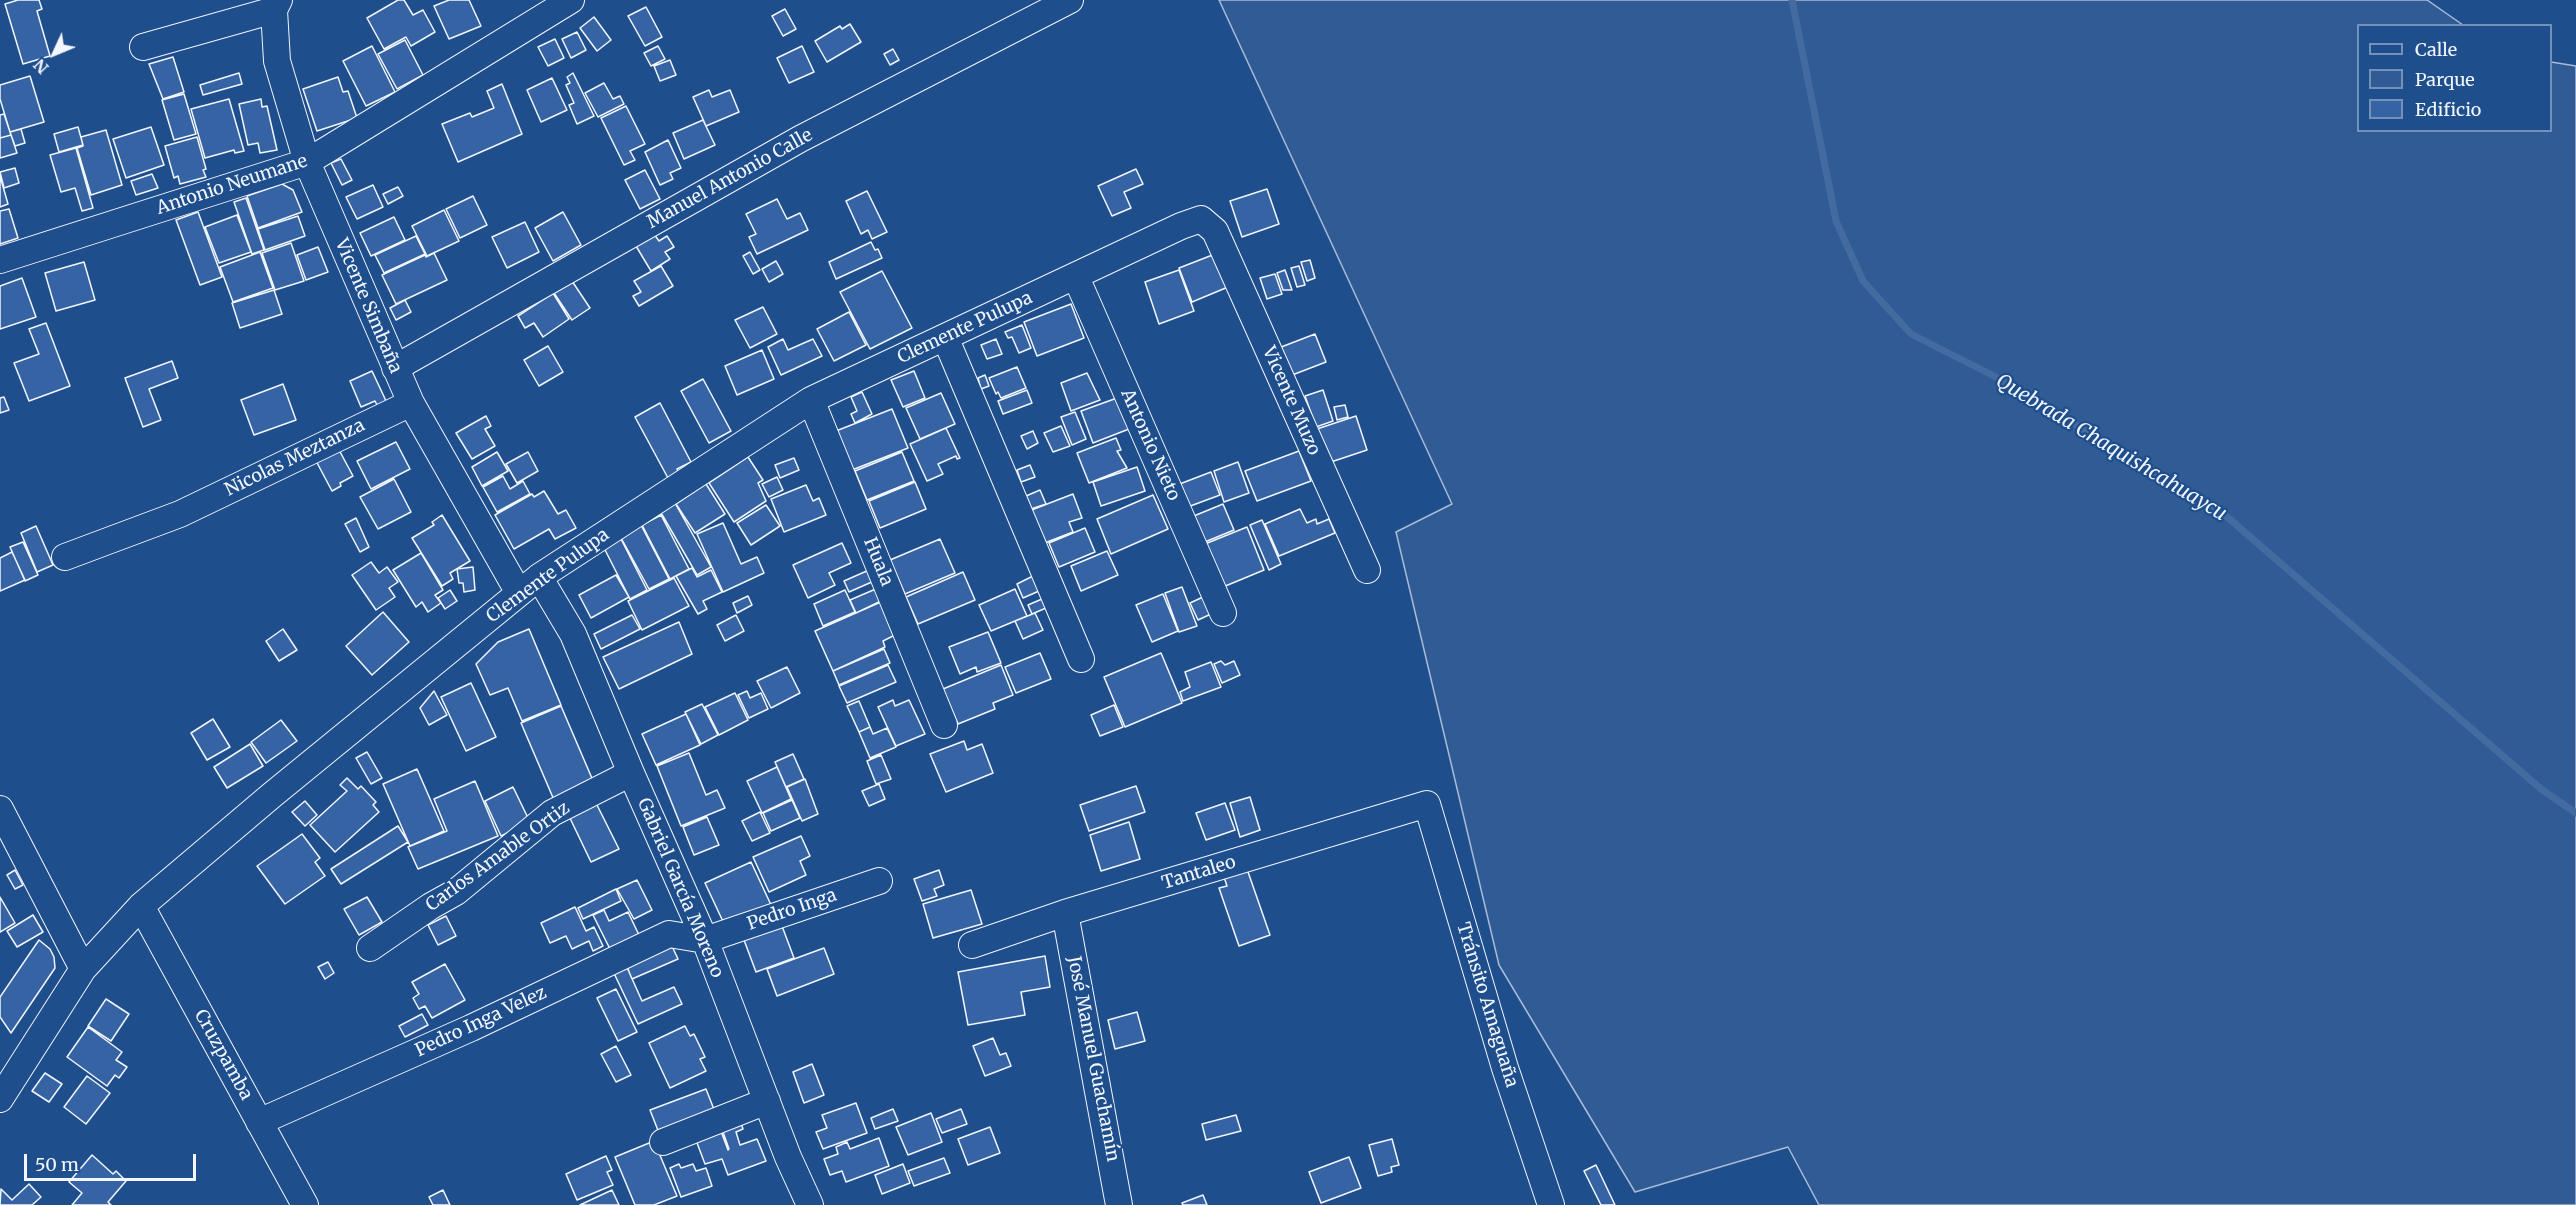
<!DOCTYPE html>
<meta charset="utf-8">
<style>
body{margin:0}
#map{position:relative;width:2576px;height:1205px;overflow:hidden;background:#1f4e8c;font-family:Merriweather,serif}
canvas{display:block}
.legend{position:absolute;left:2357px;top:24px;width:195px;height:108px;box-sizing:border-box;background:#1f4e8c;border:2px solid #7391ba;margin:0;padding:8px 10px;list-style:none;font-size:18px;color:#f2f6ff}
.legend li{display:flex;align-items:center;gap:12px;height:30px}
.legend b{width:30px;border:2px solid #7391ba}
.north{position:absolute;left:24px;top:24px;width:60px;height:60px;-webkit-text-stroke:4px #1f4e8c;paint-order:stroke;rotate:226deg;font-size:16px;font-weight:700;line-height:24px;text-align:center;color:#f2f6ff}
.north::after{content:'';display:block;margin:auto;width:21px;height:27px;background:#f2f6ff;clip-path:polygon(50% 0,100% 100%,50% 72%,0 100%)}
.scale{position:absolute;left:24px;top:1154px;width:172px;height:27px;box-sizing:border-box;border:3px solid #f2f6ff;border-top:0;padding-left:8px;font-size:18px;line-height:21px;white-space:nowrap;color:#f2f6ff;-webkit-text-stroke:4px #1f4e8c;paint-order:stroke}
</style>
<div id="map">
<canvas width="2576" height="1205"></canvas>
<ul class="legend">
<li><b style="height:8px;background:#1f4e8c"></b>Calle</li>
<li><b style="height:16px;background:#305b95"></b>Parque</li>
<li><b style="height:16px;background:#3563a3"></b>Edificio</li>
</ul>
<div class="north">N</div>
<div class="scale">50 m</div>
</div>
<script>
const c = document.querySelector('canvas').getContext('2d');
c.lineJoin = 'round';
function fill(path, color) {
  c.fillStyle = color;
  c.fill(path, 'evenodd');
}
function trace(path, color, width, dash) {
  c.strokeStyle = color;
  c.lineWidth = width;
  c.lineCap = dash ? 'butt' : 'round';
  c.setLineDash(dash || []);
  c.stroke(path);
}
function label(font, color, halo, rows, align = 'center') {
  c.font = font + ' Merriweather,serif';
  c.lineWidth = 4.5;
  c.setLineDash([]);
  c.textBaseline = 'middle';
  c.strokeStyle = halo;
  c.fillStyle = color;
  for (const [text, x, y, turn = 0] of rows) {
    c.save();
    c.translate(x, y);
    c.rotate((+turn || 0) * Math.PI / 180);
    c.textAlign = isNaN(turn) ? turn : align;
    if (halo) c.strokeText(text, 0, 0);
    c.fillText(text, 0, 0);
    c.restore();
  }
}
const green = new Path2D(`
 M1219,0H2427L2463,25L2358,26V130H2550L2551,62L2576,66V1205H1819L1788,1147L1635,1192L1499,965L1396,532L1452,504Z`);
fill(green, '#305b95');
trace(green, '#a8bbd7', 1.5);
trace(new Path2D(`
 M1792,0L1836,221L1863,281L1911,334L1994,376L2218,509L2541,789L2576,813`), '#446ba0', 7);
const building = new Path2D(`
 M18,0H39L42,9L37,11L50,56L23,64L5,4Z
 M398,0H404L413,15L423,10L435,32L411,46L406,37L384,49L367,18Z
 M449,0H469L481,26L449,39L434,6Z
 M646,7L662,37L645,46L628,16Z
 M785,9L796,29L783,36L772,16Z
 M594,17L611,40L597,51L580,28Z
 M850,24L861,42L827,62L815,41L840,26L842,29Z
 M577,32L586,50L571,58L562,39Z
 M555,39L564,58L548,66L538,47Z
 M405,40L423,75L397,89L378,54Z
 M372,46L395,92L366,106L343,61Z
 M658,46L665,59L651,66L644,53Z
 M802,46L814,72L789,83L777,58Z
 M893,49L899,60L890,65L884,54Z
 M173,57L184,92L163,99L149,64Z
 M670,60L676,75L660,81L654,66Z
 M239,73L242,84L203,95L200,85Z
 M573,73L594,116L577,124L569,105L574,103L566,85L570,83L567,77Z
 M30,76L44,122L10,132L0,99V85Z
 M338,77L343,92L348,91L357,118L317,131L303,89Z
 M552,78L567,110L541,122L527,90Z
 M604,83L613,99L620,96L624,104L598,117L585,93Z
 M502,84L522,134L458,162L442,124L470,113L472,117L494,108L487,91Z
 M709,90L712,97L730,90L739,112L706,126L693,97Z
 M184,94L196,134L174,140L162,100Z
 M229,99L244,151L235,153L234,150L205,158L191,109Z
 M261,99L262,107L267,106L277,150L260,153L258,143L248,145L239,104Z
 M626,106L645,144L630,151L635,160L624,165L601,118Z
 M4,114L11,135L0,138V115Z
 M703,120L715,145L684,159L673,133Z
 M78,127L83,145L59,152L54,134Z
 M151,127L164,165L126,178L113,139Z
 M21,129L25,143L15,146L10,132Z
 M106,130L122,185L91,195L77,148L83,146L81,137Z
 M11,135L17,153L0,158V138Z
 M197,137L206,169L203,170L206,177L180,184L178,176L174,178L165,146Z
 M668,140L681,168L670,173L673,179L660,185L645,152Z
 M76,148L93,208L82,211L75,188L61,192L50,155Z
 M341,159L352,180L342,185L331,163Z
 M15,168L19,183L4,188L0,172Z
 M1136,169L1143,184L1124,192L1131,208L1112,216L1098,186Z
 M645,170L660,199L640,209L625,180Z
 M152,174L158,188L136,195L131,181Z
 M0,176L8,204L0,207Z
 M282,184L293,190L302,212L258,228L247,196Z
 M373,185L383,207L357,219L346,197Z
 M398,187L403,196L388,204L383,194Z
 M1267,189L1279,224L1242,237L1230,201Z
 M867,191L887,232L872,239L868,230L861,234L846,201Z
 M473,196L487,225L460,238L446,209Z
 M246,198L264,250L252,254L234,202Z
 M777,199L787,219L800,213L808,230L757,254L749,237L756,234L746,214Z
 M9,209L18,238L0,244V211Z
 M444,210L459,241L427,256L412,226Z
 M198,212L222,277L200,285L176,220Z
 M563,212L581,245L553,261L535,228Z
 M237,215L251,252L219,263L205,227Z
 M298,216L305,236L265,250L258,229Z
 M394,217L405,240L371,256L360,233Z
 M525,222L539,252L507,268L492,237Z
 M654,234L659,241L667,236L674,247L665,252L670,259L651,271L636,246Z
 M416,236L425,254L384,273L375,255Z
 M871,242L875,250L878,249L882,258L836,279L829,262Z
 M291,243L304,281L275,290L262,253Z
 M318,247L328,272L306,280L297,255Z
 M260,252L273,288L233,302L220,267Z
 M750,252L760,270L753,274L743,256Z
 M434,253L447,280L396,304L382,275L425,255L426,257Z
 M1215,254L1228,287L1192,302L1179,268Z
 M1310,260L1315,278L1307,281L1301,262Z
 M776,261L783,274L769,282L762,269Z
 M84,262L95,300L56,311L45,273Z
 M661,266L673,286L639,306L633,296L641,292L634,281Z
 M1299,266L1305,285L1297,287L1291,268Z
 M1179,270L1194,311L1159,324L1145,282Z
 M1285,270L1292,290H1283L1277,273Z
 M882,271L912,328L870,349L840,292Z
 M1275,274L1282,294L1267,299L1260,278Z
 M22,278L36,317L0,329V286Z
 M572,281L590,308L572,320L554,293Z
 M274,290L282,314L240,328L232,303Z
 M553,293L569,319L543,337L534,323L525,328L518,316Z
 M405,300L411,312L396,320L390,308Z
 M1071,304L1084,338L1037,356L1024,322Z
 M763,307L777,334L750,348L735,320Z
 M849,312L866,345L834,361L817,329Z
 M46,323L70,386L29,401L14,363L39,354L29,329Z
 M1022,325L1031,348L1019,353L1012,337L1008,338L1005,332Z
 M1315,334L1326,362L1287,377L1276,349Z
 M783,339L788,350L813,339L822,356L781,375L768,347Z
 M996,339L1002,354L987,359L981,345Z
 M548,346L563,372L539,386L524,360Z
 M762,350L774,379L737,395L725,366Z
 M172,361L178,378L149,389L161,420L143,427L125,378Z
 M1017,367L1026,388L1001,398L998,392L996,394L989,378Z
 M372,371L387,403L378,407L375,401L361,407L350,381Z
 M914,371L925,398L903,407L891,380Z
 M1087,373L1100,400L1071,411L1061,383Z
 M985,375L989,386L981,389L978,378Z
 M703,379L731,431L709,443L681,391Z
 M283,384L296,420L254,435L241,400Z
 M1027,390L1032,403L1003,414L998,401Z
 M1323,390L1333,421L1316,427L1305,396Z
 M862,392L872,414L855,423L851,414L857,411L851,397Z
 M941,393L955,424L920,439L906,408Z
 M4,397L9,410L0,413V398Z
 M1117,398L1129,429L1093,443L1081,411Z
 M660,403L691,462L677,469L679,473L668,478L635,417Z
 M1345,405L1348,417L1337,420L1334,407Z
 M892,409L908,448L852,470L836,431Z
 M1075,412L1086,439L1072,445L1061,417Z
 M486,416L491,426L485,429L495,446L472,459L456,433Z
 M1356,416L1367,450L1328,463L1317,429Z
 M1061,426L1070,446L1053,452L1044,433Z
 M946,428L960,458L957,459L956,456L938,464L943,474L927,481L910,444Z
 M1033,431L1038,443L1027,449L1021,436Z
 M1116,438L1121,450L1117,451L1127,468L1089,483L1077,453Z
 M396,442L410,469L371,489L357,461Z
 M338,448L353,476L340,483L341,486L332,491L315,459Z
 M1299,451L1311,481L1257,501L1245,471Z
 M497,452L508,471L482,486L472,467Z
 M528,452L538,471L517,483L506,464Z
 M902,452L914,481L867,500L855,471Z
 M748,457L763,480L758,483L766,501L734,522L709,483Z
 M794,458L799,470L780,478L775,465Z
 M1238,462L1249,493L1224,502L1214,471Z
 M1030,465L1035,477L1021,482L1017,470Z
 M1137,467L1145,491L1101,506L1093,482Z
 M1211,472L1220,495L1185,508L1177,485Z
 M503,476L510,489L523,481L530,494L497,512L483,487Z
 M777,477L783,490L769,497L762,484Z
 M394,479L411,512L378,529L360,497Z
 M915,482L926,509L880,528L869,501Z
 M706,484L725,514L695,533L676,504Z
 M806,485L813,501L819,498L826,515L784,532L771,499Z
 M1040,490L1046,504L1031,509L1026,496Z
 M544,491L558,514L566,510L576,528L555,539L549,529L514,549L495,515L532,494L534,497Z
 M1073,494L1082,518L1069,522L1073,532L1042,544L1029,511Z
 M1153,495L1168,529L1111,554L1097,519Z
 M675,503L711,567L697,575L660,511Z
 M1223,504L1234,530L1200,544L1189,518Z
 M766,505L780,526L751,545L737,523Z
 M1300,509L1307,523L1316,519L1317,524L1329,519L1335,533L1279,556L1265,524Z
 M442,515L470,561L450,573L453,579L442,586L412,538L434,525L432,522Z
 M661,515L689,569L670,579L642,525Z
 M356,518L369,547L360,552L345,524Z
 M1262,520L1281,564L1269,570L1250,525Z
 M723,523L741,564L757,557L764,573L723,592L697,534Z
 M641,525L669,579L649,589L620,536Z
 M36,526L53,565L37,572L21,533Z
 M1247,527L1264,570L1223,587L1205,544Z
 M1085,528L1095,552L1059,567L1049,543Z
 M620,537L647,590L630,599L603,546Z
 M940,539L955,573L905,594L890,560Z
 M23,542L38,575L25,581L10,547Z
 M842,543L851,563L829,573L835,585L808,598L793,565Z
 M1107,551L1118,575L1081,591L1071,566Z
 M12,552L25,580L0,591V558Z
 M421,553L443,590L435,595L441,603L428,612L422,602L416,607L393,570Z
 M371,562L379,573L387,567L398,582L389,588L395,597L376,610L352,575Z
 M473,567L475,590L464,592L463,583H459L457,569Z
 M692,568L697,577L711,570L722,592L703,601L707,609L698,614L676,576Z
 M869,570L874,581L849,592L844,581Z
 M963,572L975,600L918,624L906,597Z
 M616,575L629,597L591,618L579,595Z
 M1033,576L1039,591L1023,598L1017,584Z
 M674,578L689,606L642,630L628,601Z
 M1182,587L1197,626L1179,632L1165,593Z
 M878,588L883,600L856,613L850,600Z
 M1015,589L1027,616L991,631L979,605Z
 M450,590L457,601L445,609L438,598Z
 M845,590L855,612L823,626L814,604Z
 M1163,594L1178,631L1152,642L1136,605Z
 M748,596L752,605L737,613L733,603Z
 M1203,597L1211,614L1198,620L1190,603Z
 M1042,599L1046,608L1032,614L1028,605Z
 M883,601L897,634L883,641L885,647L833,671L815,631Z
 M383,612L409,642L372,675L346,646Z
 M1035,613L1043,630L1023,639L1015,621Z
 M632,615L640,629L601,649L594,634Z
 M736,615L744,631L725,641L717,625Z
 M679,622L692,654L619,689L603,657Z
 M283,629L297,650L279,661L266,641Z
 M529,629L561,705L522,721L508,688L490,695L476,664L498,642Z
 M988,632L1001,663L977,672L976,667L960,674L949,647Z
 M884,649L890,663L839,685L833,671Z
 M1040,653L1051,679L1016,693L1005,667Z
 M1161,653L1182,703L1125,727L1104,677Z
 M1221,661L1225,665L1234,661L1240,675L1222,683L1214,664Z
 M1211,662L1221,687L1183,701L1180,692L1190,687L1185,672Z
 M888,665L896,682L847,703L839,686Z
 M1001,665L1013,695L993,703L995,709L958,724L943,689Z
 M787,667L800,693L771,708L757,681Z
 M471,683L496,737L466,751L441,697Z
 M434,691L447,715L429,725L420,708Z
 M747,691L750,698L761,693L768,709L749,718L738,695Z
 M735,693L748,720L719,735L705,707Z
 M893,700L895,706L909,700L925,734L896,746L878,707Z
 M859,701L870,727L859,732L847,706Z
 M702,704L718,735L701,744L685,712Z
 M1114,705L1123,727L1100,736L1091,715Z
 M561,706L597,790L557,807L521,723Z
 M686,714L700,745L656,765L642,734Z
 M213,719L230,747L207,760L191,733Z
 M281,720L297,741L266,763L251,742Z
 M870,727L873,734L887,728L896,747L870,758L859,732Z
 M964,741L967,750L982,744L993,773L946,792L930,754Z
 M250,744L263,766L227,788L214,767Z
 M367,752L382,778L371,784L356,758Z
 M689,753L706,795L717,790L725,808L681,826L657,766Z
 M793,754L804,779L786,787L775,762Z
 M881,755L891,779L876,784L867,761Z
 M777,767L791,799L762,813L747,781Z
 M417,769L444,831L410,846L383,784Z
 M347,778L358,789L361,786L376,802L373,805L379,812L335,852L310,825L347,791L340,785Z
 M805,779L818,814L802,821L787,787Z
 M475,781L498,836L418,869L408,847L447,831L434,799Z
 M879,784L885,799L869,806L862,791Z
 M1136,786L1145,812L1089,831L1080,805Z
 M513,787L530,822L501,836L485,801Z
 M1250,797L1260,830L1240,837L1230,803Z
 M792,800L800,818L771,831L763,813Z
 M305,801L317,815L305,826L292,812Z
 M595,801L619,849L591,862L568,814Z
 M1225,803L1235,830L1206,840L1196,813Z
 M760,812L770,833L752,841L742,821Z
 M707,817L719,845L694,855L683,827Z
 M1129,822L1140,859L1101,871L1090,835Z
 M398,826L408,842L341,884L331,869Z
 M302,834L320,858L315,862L325,876L285,904L257,866Z
 M801,836L810,856L800,861L806,875L769,892L753,857Z
 M751,862L772,907L727,930L705,883Z
 M1247,869L1270,935L1239,946L1219,888L1227,886L1224,877Z
 M15,870L23,885L15,889L7,875Z
 M939,870L944,885L934,889L937,896L922,901L914,879Z
 M637,880L652,910L634,919L617,889Z
 M616,889L621,901L583,919L578,908Z
 M971,890L982,924L933,938L923,904Z
 M0,897L15,923L0,932Z
 M367,897L382,922L359,935L344,909Z
 M575,907L586,931L594,927L603,946L593,951L589,941L572,949L566,936L550,943L541,923Z
 M604,910L609,921L628,912L639,935L610,949L593,915Z
 M33,915L43,932L17,947L7,931Z
 M446,916L456,936L438,945L428,925Z
 M779,918L794,958L756,972L741,932Z
 M39,940L50,949L54,957L55,968L11,1033L0,1017V997Z
 M671,944L678,959L632,979L626,964Z
 M824,948L834,974L777,996L767,969Z
 M1045,956L1050,987L1021,992L1025,1015L968,1025L958,972Z
 M328,962L334,973L325,979L318,967Z
 M625,963L642,1001L674,987L682,1004L638,1024L612,969Z
 M445,964L465,1000L432,1018L425,1006L419,1009L413,998L419,994L412,982Z
 M616,989L637,1032L618,1041L597,998Z
 M106,999L129,1014L111,1041L88,1026Z
 M1137,1012L1145,1041L1115,1049L1108,1020Z
 M422,1014L428,1025L405,1037L399,1026Z
 M685,1026L690,1036L694,1034L705,1057L700,1059L706,1071L670,1088L649,1043Z
 M88,1027L122,1052L116,1060L127,1067L119,1078L115,1075L107,1086L67,1057Z
 M993,1038L1000,1055L1006,1053L1011,1066L985,1076L973,1046Z
 M616,1046L631,1075L616,1082L601,1054Z
 M812,1064L824,1095L804,1103L793,1072Z
 M45,1073L62,1084L49,1102L32,1091Z
 M87,1076L110,1093L86,1124L64,1107Z
 M706,1089L715,1112L659,1133L650,1110Z
 M856,1103L867,1133L823,1149L816,1132L827,1128L822,1115Z
 M893,1109L898,1121L875,1129L871,1118Z
 M961,1109L967,1124L942,1133L936,1119Z
 M931,1113L942,1142L908,1155L896,1127Z
 M738,1114L743,1129L736,1132L740,1145L757,1139L766,1161L728,1175L722,1159L705,1164L694,1135L719,1126L728,1150L729,1149L723,1132L727,1130Z
 M1236,1115L1241,1131L1206,1140L1202,1124Z
 M990,1127L1000,1153L968,1165L958,1139Z
 M879,1138L889,1166L846,1182L842,1171L830,1175L824,1159L838,1154L836,1147L847,1142L850,1149Z
 M1392,1139L1399,1165L1391,1167L1392,1172L1378,1176L1369,1145Z
 M654,1141L677,1196L654,1205H635L615,1157Z
 M92,1155L113,1174L116,1171L126,1181L108,1202L111,1205H72L82,1193L69,1182Z
 M606,1156L612,1170L607,1172L613,1185L577,1200L566,1174Z
 M1349,1157L1361,1188L1321,1203L1309,1172Z
 M944,1158L950,1173L914,1186L908,1171Z
 M679,1164L681,1168L693,1164L696,1171L706,1168L712,1186L681,1197L670,1168Z
 M903,1164L910,1183L882,1194L875,1175Z
 M1596,1165L1615,1205H1601L1584,1171Z
 M29,1184L41,1197L32,1205H0L1,1189L12,1200Z
 M443,1190L450,1205H433L429,1197Z
 M612,1190L619,1205H580Z
 M1203,1195L1207,1205H1183L1182,1203Z`);
fill(building, '#3563a3');
trace(building, '#f2f6ff', 1.5);
const minor = new Path2D(`
 M279,0L274,10L277,61L307,162L411,403L519,593
 M143,47L274,10
 M0,260L307,162L571,0
 M1076,277L1223,613
 M945,337L1081,659
 M395,368L800,139L1070,0
 M811,400L944,725
 M65,557L180,514L411,403
 M539,577L573,634L631,773L705,940L788,1157L810,1205
 M0,809L83,969
 M141,906L305,1205
 M1065,913L1119,1205
 M972,945L1065,913L1427,804L1505,1068L1551,1205
 M370,948L431,906L456,892L552,813L631,773
 M0,1099L83,969L141,906L272,795L539,577L811,400L1181,226L1201,219L1215,231L1367,570
 M259,1122L471,1028L669,934L705,940L879,881
 M663,1142L767,1101`);
trace(minor, '#f2f6ff', 28);
trace(minor, '#1f4e8c', 26);
label('18px', '#f2f6ff', '#1f4e8c', [
 ["Manuel Antonio Calle",730,179,-29],
 ["Antonio Neumane",232,185,-18],
 ["Vicente Simbaña",368,306,67],
 ["Clemente Pulupa",965,328,-25],
 ["Vicente Muzo",1291,401,66],
 ["Antonio Nieto",1150,445,66],
 ["Nicolas Meztanza",295,458,-26],
 ["Huala",878,562,68],
 ["Clemente Pulupa",548,576,-36],
 ["Carlos Amable Ortiz",498,857,-36],
 ["Tantaleo",1199,873,-17],
 ["Gabriel García Moreno",680,888,67],
 ["Pedro Inga",792,910,-19],
 ["Tránsito Amaguaña",1487,1005,73],
 ["Pedro Inga Velez",481,1022,-25],
 ["Cruzpamba",223,1055,61],
 ["José Manuel Guachamín",1093,1059,79]
]);
label('italic 20px', '#f2f6ff', '#1f4e8c', [
 ["Quebrada Chaquishcahuaycu",2111,448,31]
]);
</script>
